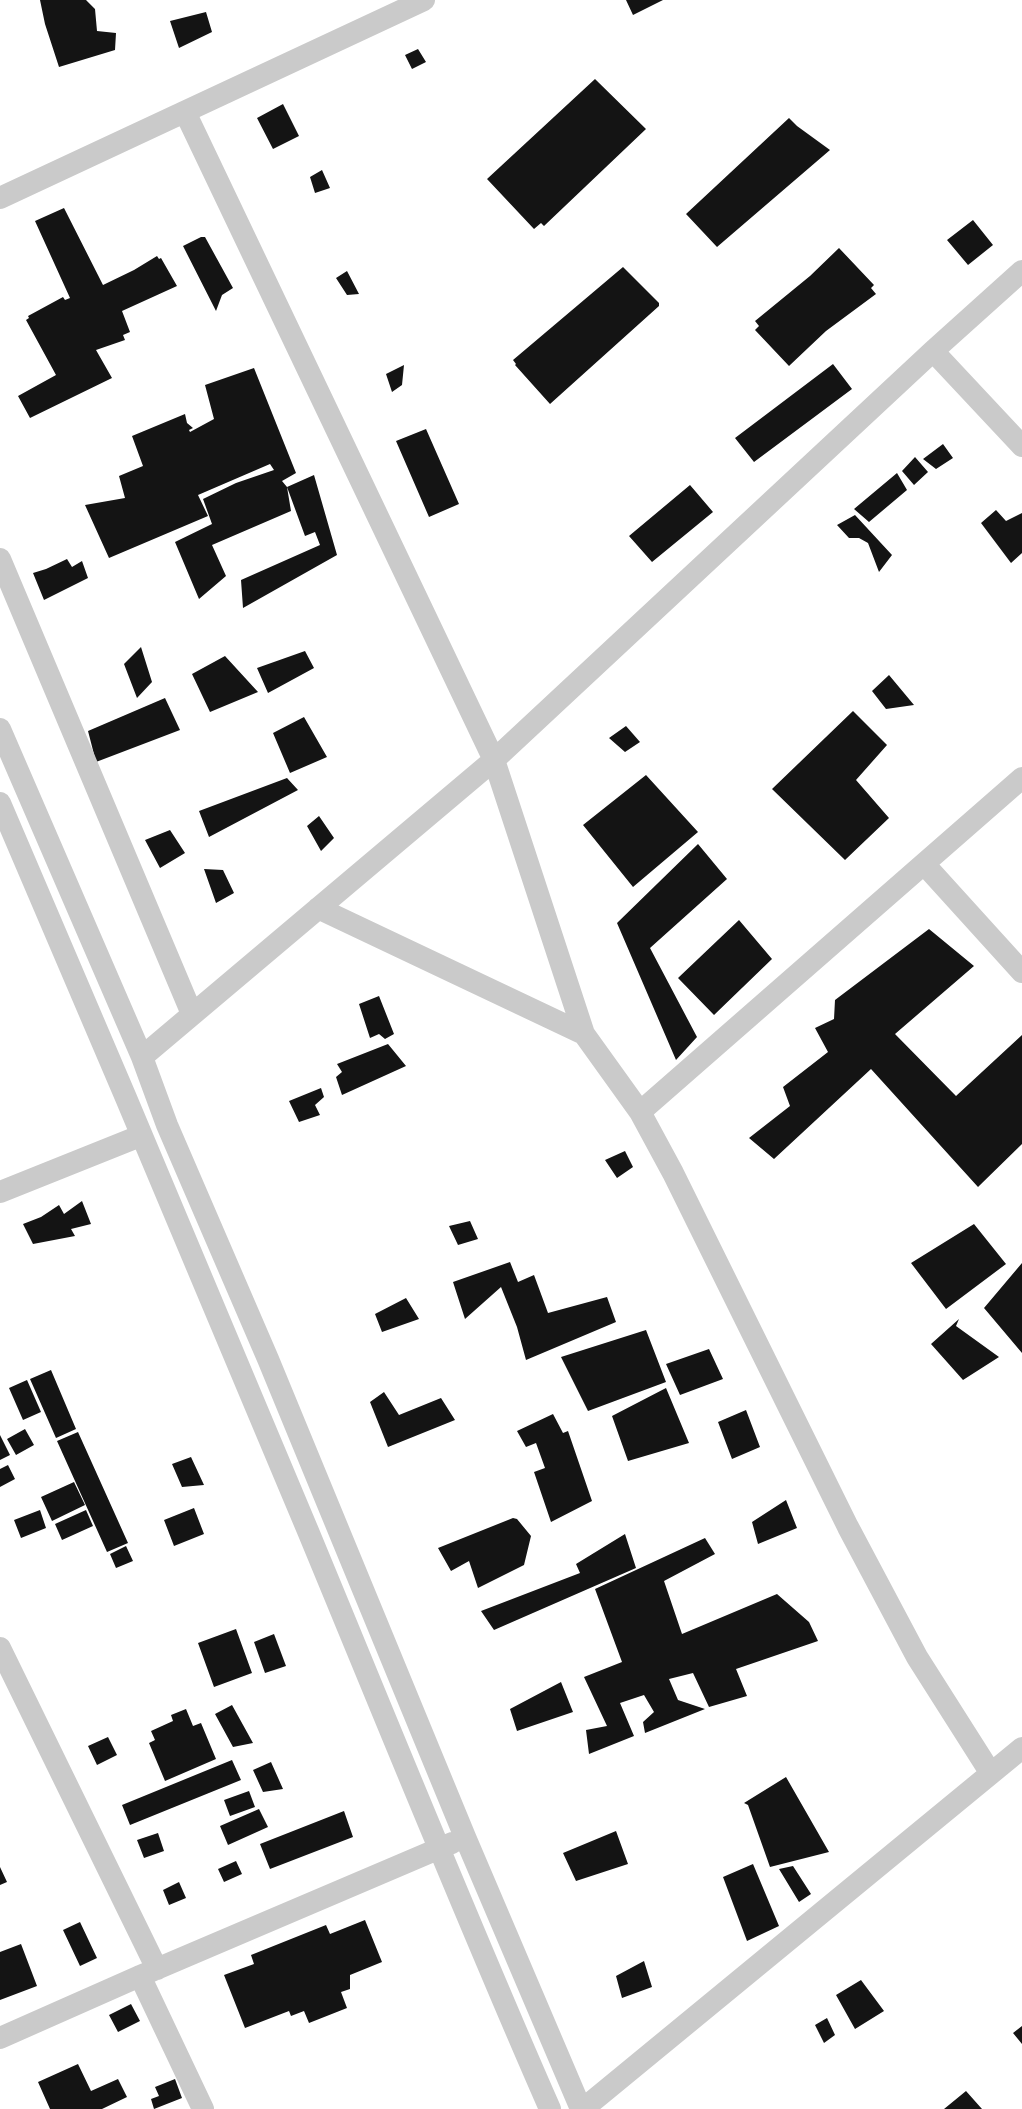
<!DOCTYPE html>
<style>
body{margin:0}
canvas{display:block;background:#fff}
</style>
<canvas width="1022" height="2109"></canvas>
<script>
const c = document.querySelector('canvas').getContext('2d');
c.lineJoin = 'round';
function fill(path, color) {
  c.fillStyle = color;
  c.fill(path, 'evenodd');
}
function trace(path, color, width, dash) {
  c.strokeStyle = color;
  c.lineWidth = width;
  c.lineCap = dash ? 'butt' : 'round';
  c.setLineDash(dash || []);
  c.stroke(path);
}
fill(new Path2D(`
 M40,0H86L95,9L97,31L116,33L115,50L59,67L45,24Z
 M626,0H663L633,15Z
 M206,12L212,32L179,48L170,21Z
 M418,49L426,62L412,69L405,55Z
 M595,79L646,129L544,226L541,223L534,229L487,179Z
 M283,104L299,136L273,149L257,118Z
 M789,118L797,126L830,150L717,247L686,214Z
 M322,170L330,188L315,193L310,177Z
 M64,208L103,285L134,270L157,256L159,259L161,258L177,286L122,311L130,332L123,335L125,340L96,350L112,378L30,418L18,396L56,375L26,320L29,318L28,316L63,297L65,300L70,298L35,221Z
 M973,220L993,245L968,265L947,240Z
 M201,237H205L233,288L222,295L216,311L183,246Z
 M839,248L874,285L871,288L876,294L826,331L789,366L755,330L759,326L755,321L810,276Z
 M623,267L659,303V306L550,404L515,365L516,364L513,360Z
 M347,271L359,294L347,295L336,278Z
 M833,364L852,389L754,462L735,438Z
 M404,365L402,385L392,392L386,374Z
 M254,368L296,473L282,481L287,487L314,475L337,555L243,608L241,580L320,545L315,532L305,536L287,487L291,511L212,545L226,576L199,599L175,542L212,524L203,499L236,483L274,470L270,464L198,495L208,516L109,558L85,505L125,498L119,476L143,466L132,436L185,414L187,423L193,428L189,430L190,432L214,419L205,385Z
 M426,429L459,504L429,517L396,441Z
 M943,444L953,458L936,469L923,459Z
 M915,457L928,472L914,485L902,471Z
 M897,473L907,490L869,522L854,509Z
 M690,485L713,512L652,562L629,536Z
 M996,510L1006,521L1022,513V553L1011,563L981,523Z
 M855,515L892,555L879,572L868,543L859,538H849L837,525Z
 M67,559L72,567L82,561L88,578L44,600L33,573L46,569Z
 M141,647L152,682L137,698L124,664Z
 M305,651L314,668L268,693L257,668Z
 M225,656L258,692L210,712L192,674Z
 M889,675L914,705L886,709L872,691Z
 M165,698L180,730L96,762L88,731Z
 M853,711L887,745L856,780L889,818L845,860L772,789Z
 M304,717L327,757L290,773L273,733Z
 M626,726L640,742L625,752L609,738Z
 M646,775L698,832L633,887L583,825Z
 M287,778L298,790L209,837L199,811Z
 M319,816L334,838L321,851L307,826Z
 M170,830L185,853L160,868L145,840Z
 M698,844L727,879L650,948L697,1037L676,1060L617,923Z
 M204,869L223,870L234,893L216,903Z
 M739,920L772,959L714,1015L678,978Z
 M929,929L974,966L895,1034L956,1096L1022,1035V1144L978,1187L871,1069L774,1159L749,1138L790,1106L783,1087L828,1052L815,1028L834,1019L835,1000Z
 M379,996L394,1034L385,1039L379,1034L370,1038L359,1004Z
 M388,1044L406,1066L342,1095L336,1077L342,1072L337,1064Z
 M321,1088L324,1097L315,1105L320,1115L299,1122L289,1101Z
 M625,1151L633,1167L617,1178L605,1160Z
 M82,1201L91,1224L71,1229L75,1236L33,1244L23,1224L41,1217L59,1205L64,1214Z
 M470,1221L478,1239L458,1245L449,1226Z
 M974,1224L1006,1264L946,1309L911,1263Z
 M510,1262L518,1282L534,1275L548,1313L607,1297L616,1322L526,1360L517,1327L501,1287L465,1319L453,1282Z
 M1022,1263V1353L984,1308Z
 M406,1298L419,1319L382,1332L375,1314Z
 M959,1319L956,1326L999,1357L963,1380L931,1344Z
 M646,1330L666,1382L588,1411L561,1357Z
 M709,1349L723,1379L680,1395L666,1364Z
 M51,1370L76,1429L56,1438L30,1379Z
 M27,1380L41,1412L23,1420L9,1388Z
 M666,1388L689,1443L628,1461L612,1416Z
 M384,1392L399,1415L441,1398L455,1420L388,1447L370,1402Z
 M746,1410L760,1447L732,1459L718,1422Z
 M553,1414L563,1433L568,1431L592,1501L551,1522L534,1472L545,1468L536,1443L526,1447L517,1431Z
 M25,1429L34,1445L16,1455L7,1439Z
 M78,1432L128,1543L107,1552L57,1441Z
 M0,1435L10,1455L0,1460Z
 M191,1457L204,1485L182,1487L172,1464Z
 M8,1465L15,1479L0,1487V1469Z
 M74,1482L85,1505L52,1521L41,1497Z
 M786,1500L797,1528L758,1544L752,1522Z
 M194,1508L204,1534L174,1546L164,1520Z
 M40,1510L46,1528L21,1538L14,1520Z
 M86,1510L93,1526L62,1540L55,1524Z
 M513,1518L517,1519L531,1536L524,1565L478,1588L469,1561L451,1571L438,1548Z
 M625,1534L636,1568L494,1630L481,1611L580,1573L576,1564Z
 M705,1538L715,1554L664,1581L682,1634L777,1594L809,1622L818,1641L736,1669L747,1696L709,1707L693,1673L669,1679L678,1700L705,1709L645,1733L643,1722L654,1712L644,1695L620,1703L634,1736L589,1754L586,1730L607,1726L584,1677L622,1662L595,1589Z
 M126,1546L133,1561L116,1568L110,1554Z
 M236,1629L252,1673L214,1687L198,1643Z
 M274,1634L286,1666L265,1673L254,1642Z
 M561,1682L573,1712L517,1731L510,1709Z
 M232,1705L253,1743L233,1747L215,1714Z
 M186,1709L193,1726L201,1723L216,1759L165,1781L149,1743L155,1740L151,1731L173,1721L171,1715Z
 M108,1737L117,1755L97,1765L88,1746Z
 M232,1760L241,1780L130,1825L122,1805Z
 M271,1762L283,1789L263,1792L253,1770Z
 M786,1777L829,1852L770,1867L748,1805L744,1803Z
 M249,1791L255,1807L230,1816L224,1800Z
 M259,1809L268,1827L228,1845L220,1826Z
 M344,1811L353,1837L270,1869L260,1844Z
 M616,1831L628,1864L576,1881L563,1853Z
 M158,1833L164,1851L144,1858L137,1840Z
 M236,1861L242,1874L224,1882L218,1869Z
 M753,1864L779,1926L747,1941L723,1877Z
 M793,1866L811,1894L799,1902L779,1869Z
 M0,1867L7,1882L0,1885Z
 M179,1882L186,1898L169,1905L163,1890Z
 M365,1920L382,1962L350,1975V1989L341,1992L347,2008L309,2023L304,2011L291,2016L289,2011L245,2028L224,1975L254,1964L251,1955L326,1925L330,1934Z
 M80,1922L97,1958L80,1966L63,1930Z
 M21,1944L37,1986L0,2000V1952Z
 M644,1961L652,1987L622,1998L616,1976Z
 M861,1980L884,2011L855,2029L836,1995Z
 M131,2004L140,2021L118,2032L109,2015Z
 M827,2018L835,2035L824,2043L815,2025Z
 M1022,2026V2044L1013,2033Z
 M78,2064L91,2091L118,2079L127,2097L102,2109H50L38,2082Z
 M175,2079L182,2098L154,2109L151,2099L159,2096L155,2087Z
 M966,2091L982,2109H944Z`), '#141414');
trace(new Path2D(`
 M185,112L494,760L584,1034L640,1112L673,1173L848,1527L917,1657L990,1772
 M0,198L424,0
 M933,351L1022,446
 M0,559L192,1014
 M0,729L142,1057L167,1125L268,1359L465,1837L581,2109
 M0,803C104,1045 207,1288 308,1531C388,1724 466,1918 550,2109
 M925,865L1022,972
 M318,908L584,1034
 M142,1057L494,760L933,351L1022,271
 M640,1112L1022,778
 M0,1192L140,1136
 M0,1648L157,1969
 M140,1976L203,2109
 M0,2038L140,1976L452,1843
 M583,2109L1022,1748`), '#cacaca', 22);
</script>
